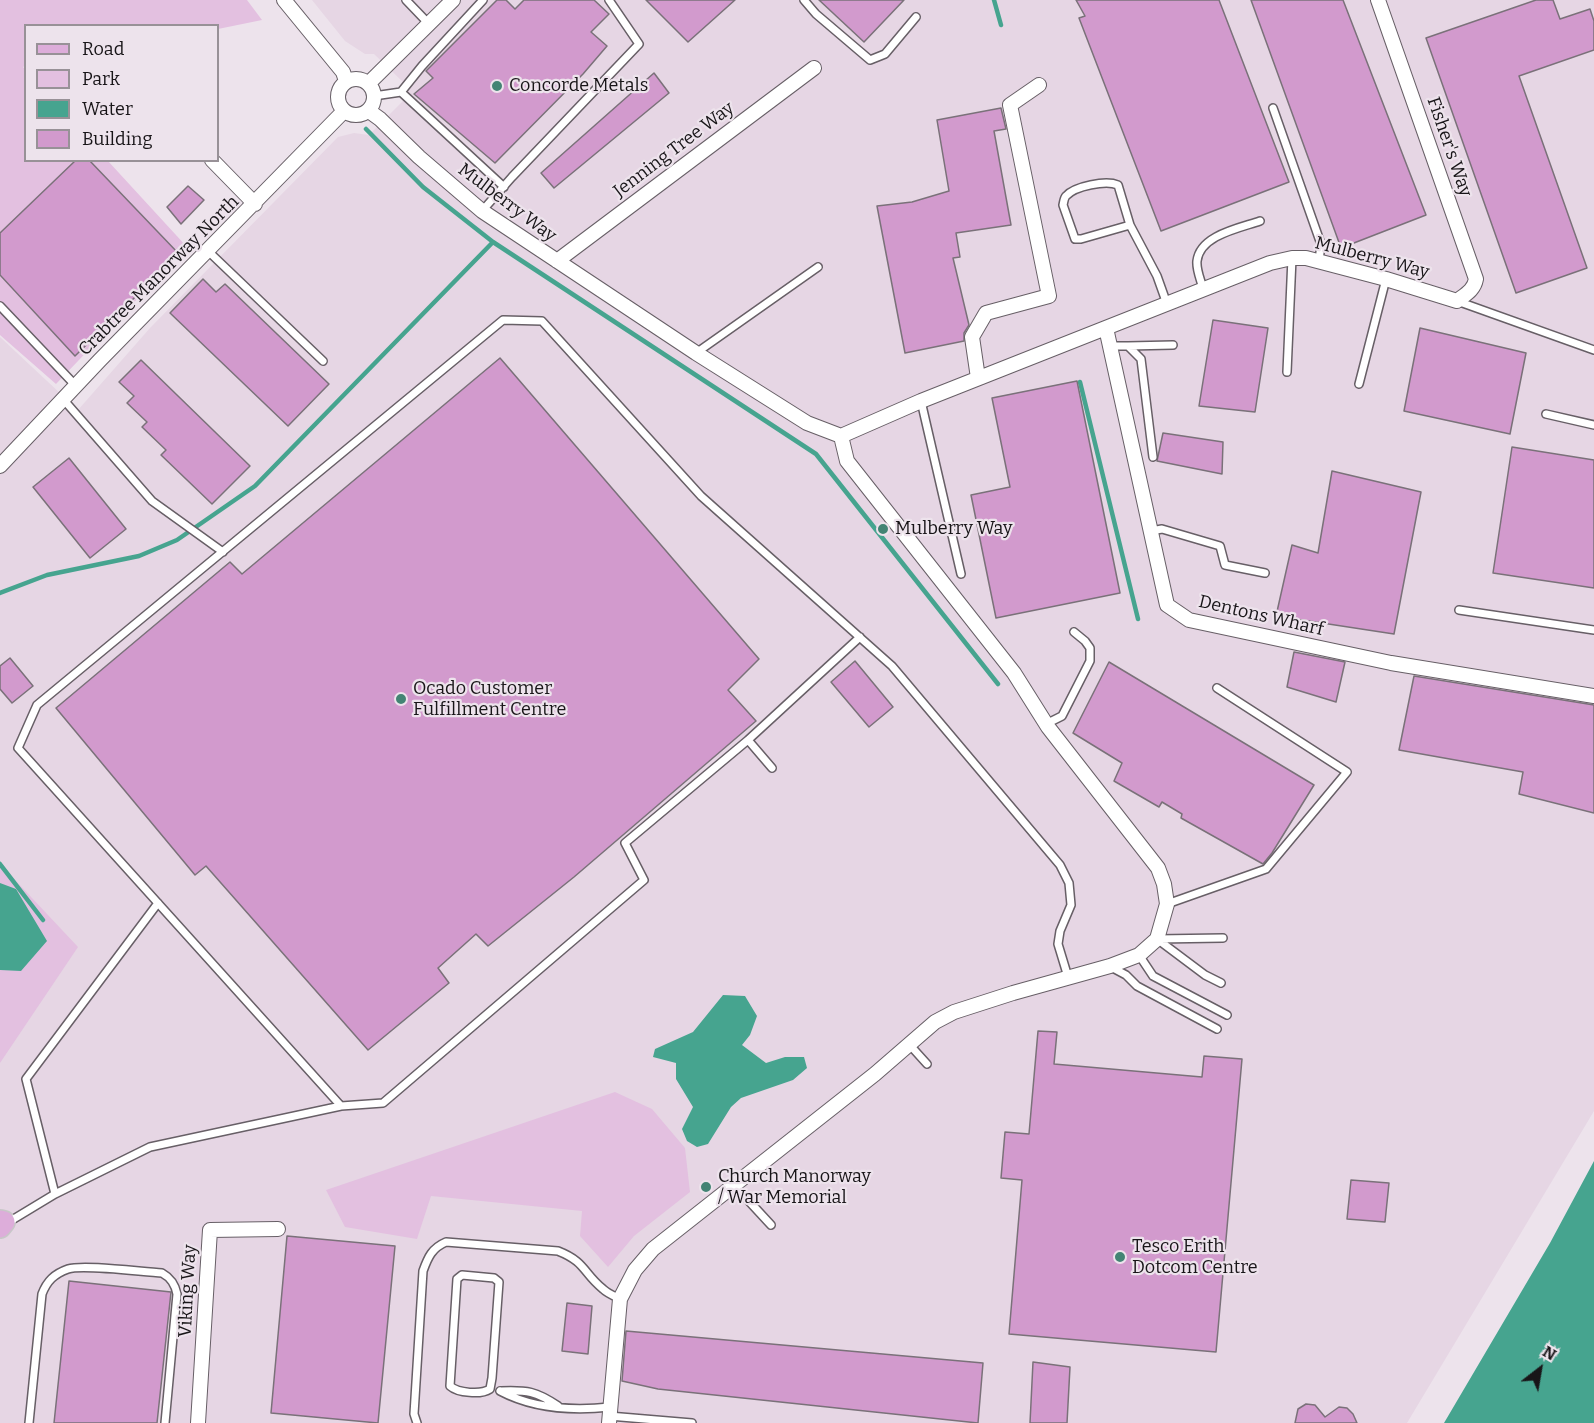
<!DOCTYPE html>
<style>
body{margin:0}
#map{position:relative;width:1594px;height:1423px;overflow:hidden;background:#ede3ec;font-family:Bitter,serif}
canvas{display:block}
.legend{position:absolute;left:24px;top:24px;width:195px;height:138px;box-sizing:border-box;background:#ede3ec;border:2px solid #989197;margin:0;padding:8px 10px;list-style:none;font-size:18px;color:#181518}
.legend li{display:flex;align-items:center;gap:12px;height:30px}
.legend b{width:30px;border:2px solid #989197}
.north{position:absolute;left:1510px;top:1339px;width:60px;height:60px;-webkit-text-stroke:4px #ede3ec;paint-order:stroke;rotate:31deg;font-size:16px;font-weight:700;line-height:24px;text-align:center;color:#181518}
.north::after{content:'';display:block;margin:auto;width:21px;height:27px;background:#181518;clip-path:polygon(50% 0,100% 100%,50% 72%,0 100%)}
</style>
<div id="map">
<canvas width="1594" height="1423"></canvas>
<ul class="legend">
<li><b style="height:8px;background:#ddadda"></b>Road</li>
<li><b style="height:16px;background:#e3c0e0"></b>Park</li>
<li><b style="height:16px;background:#46a48f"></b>Water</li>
<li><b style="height:16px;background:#d29acd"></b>Building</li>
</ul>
<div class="north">N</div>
</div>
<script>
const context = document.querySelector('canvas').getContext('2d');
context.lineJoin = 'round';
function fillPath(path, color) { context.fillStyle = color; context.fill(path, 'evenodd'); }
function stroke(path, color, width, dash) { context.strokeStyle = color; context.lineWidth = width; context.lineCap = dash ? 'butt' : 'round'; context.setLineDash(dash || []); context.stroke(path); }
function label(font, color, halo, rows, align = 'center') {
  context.font = font + ' Bitter,serif'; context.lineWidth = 4.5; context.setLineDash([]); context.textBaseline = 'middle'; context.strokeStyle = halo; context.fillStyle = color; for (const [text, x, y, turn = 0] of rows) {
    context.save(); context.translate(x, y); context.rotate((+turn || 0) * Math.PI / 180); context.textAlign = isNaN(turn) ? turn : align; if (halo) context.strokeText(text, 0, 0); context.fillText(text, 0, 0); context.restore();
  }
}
const built = new Path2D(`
 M312 0H1594V1111L1407 1423H0V337L78 410 150 328 338 137 354 133 369 135 403 101V82L374 54H365L345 41Z`);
const green = new Path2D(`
 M0 0H247L262 20 218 29V26H26L25 66 23 67 26 70V160L108 161 187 247 56 384 0 335Z
 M0 864 78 947 0 1063Z
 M615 1092 652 1109 685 1148 690 1192 634 1236 608 1267 580 1236 582 1211 431 1196 417 1239 345 1227 326 1190Z`);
const water = new Path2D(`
 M0 883 16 889 47 941 21 971 0 970Z
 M723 995 745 996 757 1016 750 1035 742 1045 766 1063 785 1057H804L807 1068 793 1080 741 1098 731 1107 708 1144 697 1147 687 1141 682 1129 693 1107 676 1079V1063L653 1057 655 1049 693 1032Z
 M1594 1161V1423H1444L1550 1243Z`);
const stream = new Path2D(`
 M994 0 1001 25
 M366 129 423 187 493 242 816 454 998 684
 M1080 382 1138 619
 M0 593 47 575 139 556 177 540 255 486 493 242
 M0 864 43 920`);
const building = new Path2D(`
 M497 0H506L515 9 524 0H594L609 14 591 32 607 46 583 74 495 163 414 94 433 78 426 71Z
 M646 0H735L688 42Z
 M819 0H904L864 42Z
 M1076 0H1219L1289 182 1161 231 1079 18 1085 16Z
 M1251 0H1343L1426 215 1341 248Z
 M1536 0H1553L1560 19 1590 9 1594 21V50L1519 76 1587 268 1516 293 1426 38Z
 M654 73 669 93 554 188 541 173Z
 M1001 108 1006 129 994 131 1011 225 956 233 960 257 953 258 969 325 964 333V341L905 353 877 206 912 202 949 191 937 120Z
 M76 160H89L179 254 75 356 0 275V233Z
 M188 186 204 200 181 224 167 207Z
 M203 279 216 292 225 284 329 384 288 426 170 313Z
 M1213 320 1268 328 1255 412 1199 406Z
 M1420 328 1526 353 1510 434 1404 411Z
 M500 358 759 659 728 690 756 721 574 877 488 946 476 934 438 968 449 983 368 1050 206 866 195 875 56 708 230 562 242 574Z
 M141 360 250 466 212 504 161 455 166 450 142 427 147 422 127 403 134 396 119 382Z
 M1077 381 1120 593 996 618 971 495 1010 487 992 398Z
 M1163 433 1223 442 1222 474 1157 461Z
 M1512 447 1594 460V588L1493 573Z
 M69 458 126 529 90 558 33 487Z
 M1332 471 1421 492 1394 634 1276 616 1292 545 1318 553Z
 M1294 652 1345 662 1336 702 1287 687Z
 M10 658 33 686 12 703 0 689V666Z
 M855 661 893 707 869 727 831 682Z
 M1109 662 1314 785 1272 853 1263 864 1181 818 1182 814 1162 802 1159 807 1114 781 1122 763 1073 733Z
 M1414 676 1594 705V813L1519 794 1523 772 1399 750Z
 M1038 1031 1057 1032 1054 1064 1202 1077 1204 1056 1242 1059 1216 1352 1009 1334 1022 1180 1001 1178 1005 1132 1029 1134Z
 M1351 1180 1389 1183 1385 1222 1347 1219Z
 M287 1236 395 1246 378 1423 271 1413Z
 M69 1281 171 1292 157 1423H54Z
 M567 1303 592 1306 588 1354 562 1351Z
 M626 1331 983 1363 978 1423 658 1389 622 1381Z
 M1033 1362 1070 1367 1067 1423H1030Z
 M1306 1404 1315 1405 1325 1417 1339 1407 1347 1408 1353 1414 1357 1423H1295L1298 1409Z`);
const service = new Path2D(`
 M406 0 429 24
 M804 0 816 14 870 60 885 54 916 17
 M401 92 504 187
 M374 96 401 92 422 66 483 0
 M1273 108 1321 244 1319 261
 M482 211 512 177 639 44 609 0
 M1130 225 1081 239H1075L1063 205C1064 201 1064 198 1066 196 1075 186 1106 180 1118 185L1130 225 1157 276 1167 304
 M208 251 323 361
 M1203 289C1201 280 1196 270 1197 261 1200 235 1240 228 1260 221
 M1457 301 1594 350
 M0 306 76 386
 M1110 346H1128L1141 359 1153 457
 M1128 346 1173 345
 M696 353 818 267
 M1287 372 1292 258
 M1359 384 1386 279
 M63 399 152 501 223 552
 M921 401 961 574
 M1546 414 1594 425
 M1151 531 1162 529 1220 546 1225 565 1265 573
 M1459 610 1594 630
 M1046 724 1062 716 1090 661V648L1085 641 1074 632
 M748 740 625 843 644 880 383 1103 341 1106 18 748 37 705 503 320 542 321 701 496 892 666 1060 865 1069 883 1071 905 1060 931 1058 944 1068 977
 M772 768 748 740 860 637
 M1167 904 1266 869 1347 772 1217 688
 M1157 939 1205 975 1221 983
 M1157 939 1223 938
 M1139 955 1153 976 1227 1015
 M1111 967 1126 975 1137 986 1217 1029
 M908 1043 927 1064
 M734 1185 771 1225
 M55 1194 26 1079 158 903
 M6 1222 12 1220 55 1194 150 1147 341 1106
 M462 1275 494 1278 499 1282 492 1378 490 1389C481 1395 458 1393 450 1386L457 1279Z
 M500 1391C532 1408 573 1411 610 1407
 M501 1391C527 1390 536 1391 558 1406
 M609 1416 692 1423
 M29 1423 42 1294C47 1281 54 1274 68 1269 83 1264 142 1272 162 1273 171 1278 175 1284 177 1294L165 1423
 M417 1423 414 1414 423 1271C428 1257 432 1248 446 1242L558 1251C586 1262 583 1273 603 1289 607 1293 614 1296 620 1299`);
const minor = new Path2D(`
 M284 0 343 72 346 81
 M338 97a18 18 0 1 1 36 0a18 18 0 1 1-36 0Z
 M369 83 453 0
 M369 111 380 119 419 157 482 211 696 353 807 423 841 436 921 401 1270 263 1292 258H1306L1386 279 1457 301C1466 294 1474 290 1476 279L1378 0
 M212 160 255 204
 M557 261 814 68
 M1106 328 1167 605 1189 620 1391 663 1594 696
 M978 378 972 337 986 313 1049 296 1010 105 1039 85
 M0 466 100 360 344 111
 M198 1423 210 1230 278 1229
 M609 1423 620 1299 635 1270 653 1249 875 1074 935 1022 954 1012 1013 993 1110 966 1139 955 1157 939 1167 904 1164 884 1158 868 1048 727 1014 673 847 461 841 436`);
const primary = new Path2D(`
 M0 1221 4 1222 0 1227`);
const markers = [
 [497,86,6,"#438474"],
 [883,529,6,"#438474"],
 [401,699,6,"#438474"],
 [706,1187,6,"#438474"],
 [1120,1257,6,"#438474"]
];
const poiNames = [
 ["Concorde Metals",509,86],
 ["Mulberry Way",895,529],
 ["Ocado Customer",413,689],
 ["Fulfillment Centre",413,710],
 ["Church Manorway",718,1177],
 ["/ War Memorial",718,1198],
 ["Tesco Erith",1132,1247],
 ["Dotcom Centre",1132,1268]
];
const streetNames = [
 ["Fisher's Way",1449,147,71],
 ["Jenning Tree Way",674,150,-37],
 ["Mulberry Way",507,203,37],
 ["Mulberry Way",1372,258,15],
 ["Crabtree Manorway North",159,276,-45],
 ["Dentons Wharf",1261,616,13],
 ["Viking Way",188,1291,-87]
];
fillPath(built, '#e6d6e4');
fillPath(green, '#e3c0e0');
fillPath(water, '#46a48f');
stroke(stream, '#46a48f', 4.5);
fillPath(building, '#d29acd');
stroke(building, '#7a7179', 1.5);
stroke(service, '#675f66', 10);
stroke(minor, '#675f66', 16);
stroke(primary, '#c8c7c8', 24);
stroke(service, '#fff', 7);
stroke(minor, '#fff', 14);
stroke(primary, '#ddadda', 21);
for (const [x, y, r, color] of markers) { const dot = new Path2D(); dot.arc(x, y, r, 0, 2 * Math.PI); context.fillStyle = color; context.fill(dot); stroke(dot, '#ede3ec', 2); }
label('18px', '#181518', '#ede3ec', poiNames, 'left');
label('18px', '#181518', '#ede3ec', streetNames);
</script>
